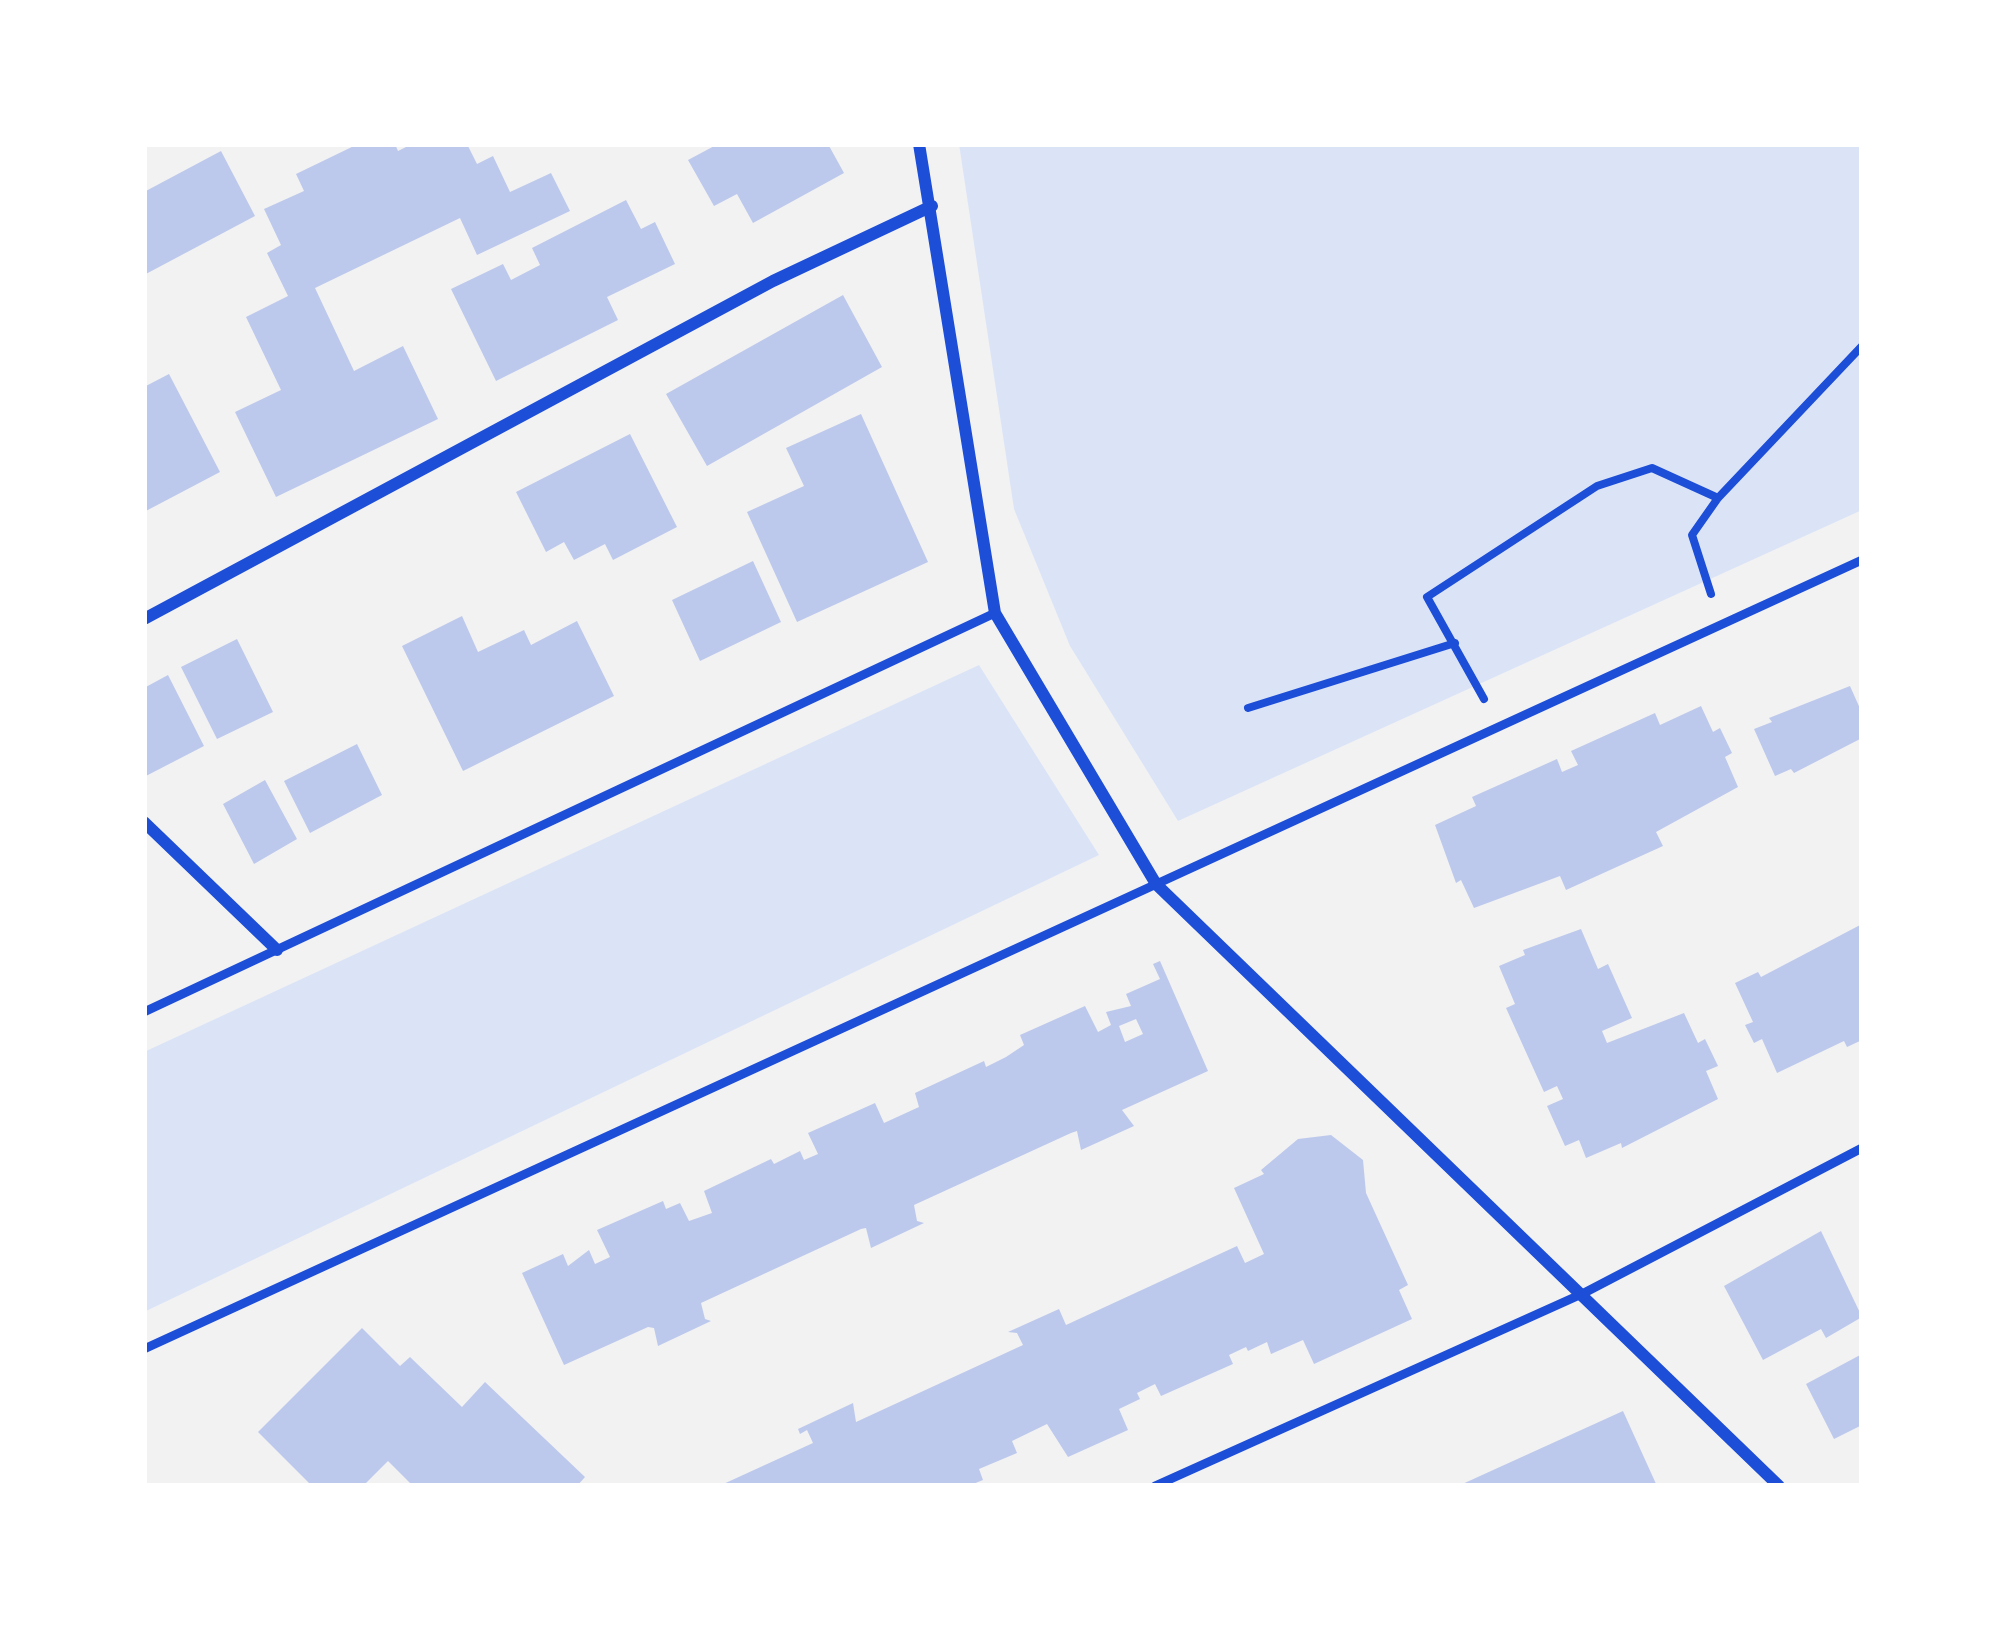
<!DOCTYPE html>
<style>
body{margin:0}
#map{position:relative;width:2006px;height:1630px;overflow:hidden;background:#f2f2f2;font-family:Barlow,sans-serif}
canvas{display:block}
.frame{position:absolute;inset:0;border:147px solid #fff;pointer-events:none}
</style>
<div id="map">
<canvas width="2006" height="1630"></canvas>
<div class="frame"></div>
</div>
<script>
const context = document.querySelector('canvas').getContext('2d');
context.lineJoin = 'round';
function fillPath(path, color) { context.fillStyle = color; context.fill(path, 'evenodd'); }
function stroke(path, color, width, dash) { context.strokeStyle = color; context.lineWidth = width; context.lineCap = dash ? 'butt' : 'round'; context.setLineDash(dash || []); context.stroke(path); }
const green = new Path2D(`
 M959 144H1862V510L1178 821 1070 646 1014 509Z
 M979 665 1099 855 144 1312V1052Z`);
const building = new Path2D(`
 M358 144H395L398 151 412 144H467L477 164 493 156 510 192 551 173 570 211 477 255 460 218 315 288 354 371 403 346 438 419 276 497 235 412 281 390 246 317 288 296 267 253 281 245 264 209 304 191 296 174Z
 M718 144H828L844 173 753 223 737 194 714 206 688 160Z
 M221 151 255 216 144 275V192Z
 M626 200 641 229 655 222 675 264 607 297 618 320 496 381 451 289 503 264 511 280 540 265 532 248Z
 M843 295 882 367 707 466 666 394Z
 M169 374 220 472 144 512V387Z
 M861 414 928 562 797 622 747 512 804 486 786 448Z
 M630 434 677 527 613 560 605 544 574 560 564 542 546 552 516 492Z
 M753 561 781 622 700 661 672 600Z
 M462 616 478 652 524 630 531 645 577 621 614 696 463 771 402 646Z
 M237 639 273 712 217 739 181 667Z
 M168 675 204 746 144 777V688Z
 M1850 686 1862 713V738L1794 773 1791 769 1775 776 1754 729 1772 722 1769 718Z
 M1701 706 1713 732 1720 728 1732 753 1725 757 1738 787 1656 832 1663 846 1566 890 1560 876 1474 908 1461 880 1456 883 1435 825 1476 806 1472 797 1557 759 1562 772 1578 765 1571 751 1655 713 1660 725Z
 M357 744 382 795 310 833 284 781Z
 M265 780 297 839 254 864 223 804Z
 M1862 924V1040L1847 1047 1844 1041 1777 1073 1762 1039 1754 1043 1745 1025 1753 1022 1735 983 1758 972 1761 977Z
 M1581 929 1598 969 1608 964 1632 1018 1602 1031 1607 1043 1684 1013 1698 1043 1705 1039 1718 1066 1706 1071 1718 1099 1622 1148 1621 1143 1586 1158 1579 1140 1565 1146 1547 1106 1563 1099 1557 1086 1544 1092 1506 1008 1515 1004 1499 966 1525 955 1523 950Z
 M1160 961 1208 1071 1122 1110 1134 1126 1081 1150 1077 1131 1071 1133 914 1205 917 1221 924 1223 871 1248 866 1228 861 1229 701 1303 705 1319 711 1321 658 1346 654 1328 648 1327 564 1365 522 1273 563 1254 568 1266 589 1250 595 1264 610 1257 597 1230 663 1201 666 1209 680 1203 689 1221 712 1213 704 1191 771 1159 774 1164 800 1151 804 1160 818 1154 808 1133 875 1103 884 1123 919 1107 915 1093 984 1061 986 1067 1006 1057 1024 1045 1020 1035 1085 1006 1098 1032 1111 1025 1106 1012 1131 1006 1126 994 1160 979 1153 964ZM1136 1019 1143 1034 1125 1042 1119 1026Z
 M1331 1135 1363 1160 1366 1193 1408 1285 1399 1290 1412 1319 1314 1364 1303 1340 1271 1354 1267 1342 1248 1351 1246 1347 1229 1355 1233 1364 1161 1396 1155 1384 1137 1393 1140 1399 1119 1409 1128 1430 1068 1457 1047 1424 1012 1441 1017 1453 979 1469 983 1480 968 1486H719L813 1443 807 1430 800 1434 798 1429 853 1403 856 1422 1023 1345 1017 1333 1008 1332 1059 1309 1066 1325 1237 1246 1245 1263 1264 1254 1234 1188 1264 1174 1261 1170 1298 1139Z
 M1821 1231 1862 1317 1826 1338 1821 1329 1763 1360 1724 1286Z
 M362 1328 400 1366 410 1357 462 1407 485 1382 585 1477 577 1486H413L388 1461 363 1486H312L258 1432Z
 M1862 1354V1425L1834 1439 1806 1384Z
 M1623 1411 1657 1486H1458Z`);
const path = new Path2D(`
 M1711 594 1692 535 1718 498 1862 346
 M1484 699 1427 597 1597 486 1652 468 1718 498
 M1248 708 1455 643`);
const service = new Path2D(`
 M144 1012 995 613
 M144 1349 1862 560
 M1155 1486 1584 1293 1862 1148`);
const minor = new Path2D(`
 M919 144 995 613 1156 884 1779 1486
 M144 619 773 281 932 206
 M144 822 277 950`);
fillPath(green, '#dbe4f7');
fillPath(building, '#bdc9ec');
stroke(path, '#1d4ed8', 8);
stroke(service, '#1d4ed8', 9);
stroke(minor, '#1d4ed8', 12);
</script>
